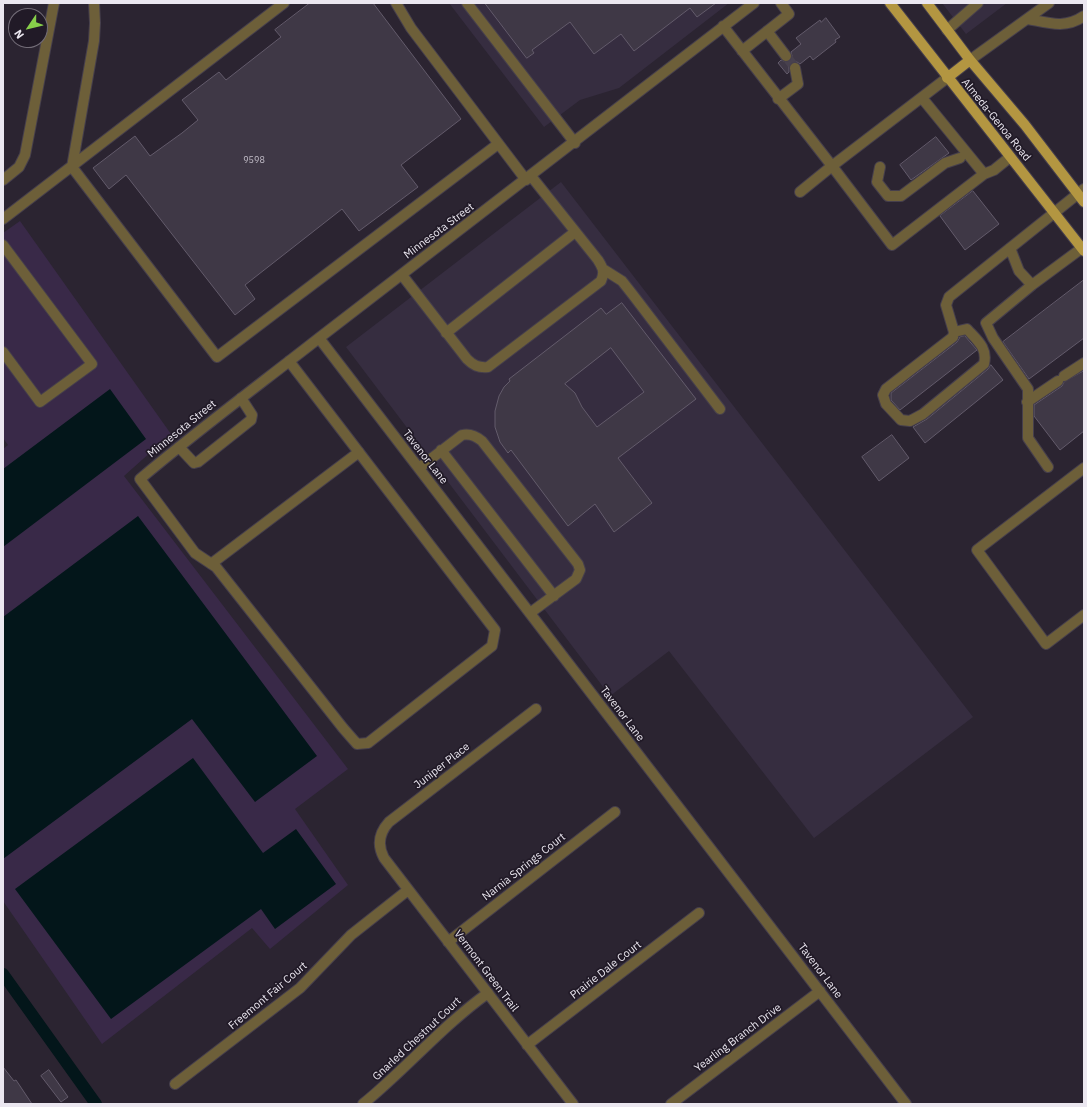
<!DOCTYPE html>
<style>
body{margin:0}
#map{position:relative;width:1087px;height:1107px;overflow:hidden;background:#2b2431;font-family:"IBM Plex Sans",sans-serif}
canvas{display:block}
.frame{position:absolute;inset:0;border:4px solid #ebe7f0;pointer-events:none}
.north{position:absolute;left:8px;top:8px;width:40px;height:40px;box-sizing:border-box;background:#211a27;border:1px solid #726c77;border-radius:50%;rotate:235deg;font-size:11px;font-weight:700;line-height:16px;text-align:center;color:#ebe7f0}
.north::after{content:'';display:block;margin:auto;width:14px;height:18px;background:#87cf4a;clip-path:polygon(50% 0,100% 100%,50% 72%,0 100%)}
</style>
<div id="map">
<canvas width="1087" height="1107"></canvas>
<div class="frame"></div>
<div class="north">N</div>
</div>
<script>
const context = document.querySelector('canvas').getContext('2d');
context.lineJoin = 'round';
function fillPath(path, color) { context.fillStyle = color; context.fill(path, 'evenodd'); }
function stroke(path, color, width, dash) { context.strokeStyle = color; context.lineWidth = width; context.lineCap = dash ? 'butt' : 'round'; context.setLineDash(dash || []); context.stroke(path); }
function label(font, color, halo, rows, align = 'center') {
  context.font = font + ' "IBM Plex Sans",sans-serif'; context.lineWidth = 3.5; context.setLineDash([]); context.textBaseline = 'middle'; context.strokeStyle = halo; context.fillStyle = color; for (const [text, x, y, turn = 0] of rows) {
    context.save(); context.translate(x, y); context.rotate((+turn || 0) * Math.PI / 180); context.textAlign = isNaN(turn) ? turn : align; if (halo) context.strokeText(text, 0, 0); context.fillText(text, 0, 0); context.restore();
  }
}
const built = new Path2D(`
 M449 3H729L619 88 580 100 544 127Z
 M942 3H1007L966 34Z
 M561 182 973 717 814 838 669 651 610 696 346 347Z`);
const green = new Path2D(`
 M20 221 171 434 124 476 348 769 295 809 348 885 270 949 252 928 102 1044 3 901V449L8 445 3 438V233Z`);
const water = new Path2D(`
 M110 389 146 439 3 547V469Z
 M138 516 317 756 255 802 192 719 3 859V617Z
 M193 758 263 853 296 829 336 884 275 929 261 909 111 1019 15 889Z`);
const canal = new Path2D(`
 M3 974 96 1104`);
const building = new Path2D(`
 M310 3H373L461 119 401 165 418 187 359 231 342 209 245 285 255 299 235 315 126 175 109 189 93 168 135 136 150 156 182 133 198 120 182 100 219 72 226 80 281 37 275 30Z
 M485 3H716L697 17 690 8 634 51 621 34 594 54 570 22 532 50 534 53 527 58Z
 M826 18 840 37 835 40 836 42 813 60 810 56 800 64 797 62 791 63 789 66V72L787 74 778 63 781 60 786 62 790 61 792 56 791 52 801 44 796 38 820 20 821 22Z
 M936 137 949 153 911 180 900 165Z
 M973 191 999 224 965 250 940 216Z
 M1084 280V338L1029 379 1003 342Z
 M622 303 696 399 618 458 652 503 614 532 595 504 568 526 511 450 508 453 500 442 495 427V411L499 396 504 387 510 381 509 379 601 308 606 314ZM611 348 644 392 597 427 582 407 575 393 565 384Z
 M965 336 977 350 900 410 891 400V393L957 342 960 337Z
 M991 365 1003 380 925 443 913 427 927 419 988 369Z
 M1084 371V431L1060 450 1034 416V405L1062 386 1064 382Z
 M892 435 909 458 879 481 862 457Z
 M3 1067 14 1081 16 1080 32 1104H3Z
 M49 1070 68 1097 61 1102 41 1076Z`);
const minorTunnel = new Path2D(`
 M786 56 795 68`);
const minor = new Path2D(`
 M94 3 95 23 94 41 72 167 217 357 498 144
 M396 3 411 28 526 180
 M467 3 575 143
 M1028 19C1049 23 1065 29 1084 16
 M723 26 832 166 947 78
 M947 30 978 3
 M767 31 786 56
 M742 51 789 14 781 3
 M970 60 1049 3
 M922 98 984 174 994 170 1010 157
 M778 99 798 84 795 68
 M880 167 877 182 888 196H901L945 163 960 158
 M3 180 19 167 25 155 54 3
 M800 192 832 166 892 245 984 174
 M3 219 284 3
 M3 245 92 364 40 402 3 352
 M1010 248 1019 271 1032 285 1082 248
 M603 269 622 281 633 295 720 409
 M402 275 467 359C473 365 478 368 488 367L601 281C605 272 603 268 598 260L531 176
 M1032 285 986 323 993 338 1028 389V438L1048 467
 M954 332 967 329C977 340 988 348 984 364L923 414 910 421 901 420 886 404 883 395 886 389 953 337 954 332 946 305 949 297 1084 189
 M446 333 575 232
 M319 338 906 1104
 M289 361 495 630 492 646 368 743 357 744 343 728 216 567 195 553 140 479C198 430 259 385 319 338L754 3
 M1064 376 1084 363
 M1027 402 1058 381
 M179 447 194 463 198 462 251 420 252 415 241 398
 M441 450 554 596
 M419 468 462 435C470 433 476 436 482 441L578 564 580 570 576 579 530 613
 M1084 468 977 550 1046 644 1084 615
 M211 564 359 452
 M536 709 389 822C379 833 377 845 384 858L573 1104
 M448 942 615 812
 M527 1045 699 913
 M175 1084 300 988 351 935 408 890
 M363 1104C406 1069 442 1026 488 993
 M671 1104 820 991`);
const major = new Path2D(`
 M890 3 1084 251
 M927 3 970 60 1025 125 1084 202
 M947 78 970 60`);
const numberNames = [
 ["9598",254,160]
];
const streetNames = [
 ["Almeda-Genoa Road",996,120,51],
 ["Minnesota Street",439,231,-37],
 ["Minnesota Street",182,429,-39],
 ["Tavenor Lane",425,457,52],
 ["Tavenor Lane",622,714,53],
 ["Juniper Place",442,766,-38],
 ["Narnia Springs Court",524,867,-38],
 ["Prairie Dale Court",606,970,-38],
 ["Vermont Green Trail",486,971,53],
 ["Tavenor Lane",820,971,53],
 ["Freemont Fair Court",268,996,-40],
 ["Yearling Branch Drive",738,1038,-37],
 ["Gnarled Chestnut Court",417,1039,-43]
];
fillPath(built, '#362d40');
fillPath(green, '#392948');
fillPath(water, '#03161a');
stroke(canal, '#03161a', 12);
fillPath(building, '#3f3846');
stroke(building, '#635b6b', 1);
stroke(minorTunnel, '#48414e', 10, [10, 5]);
stroke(minor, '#463f4c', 12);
stroke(major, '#463f4c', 12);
stroke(minor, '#6d5f39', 10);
stroke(major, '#b39641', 10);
label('9px', '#c0bbc6', null, numberNames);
label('11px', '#ebe7f0', '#211a27', streetNames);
</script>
